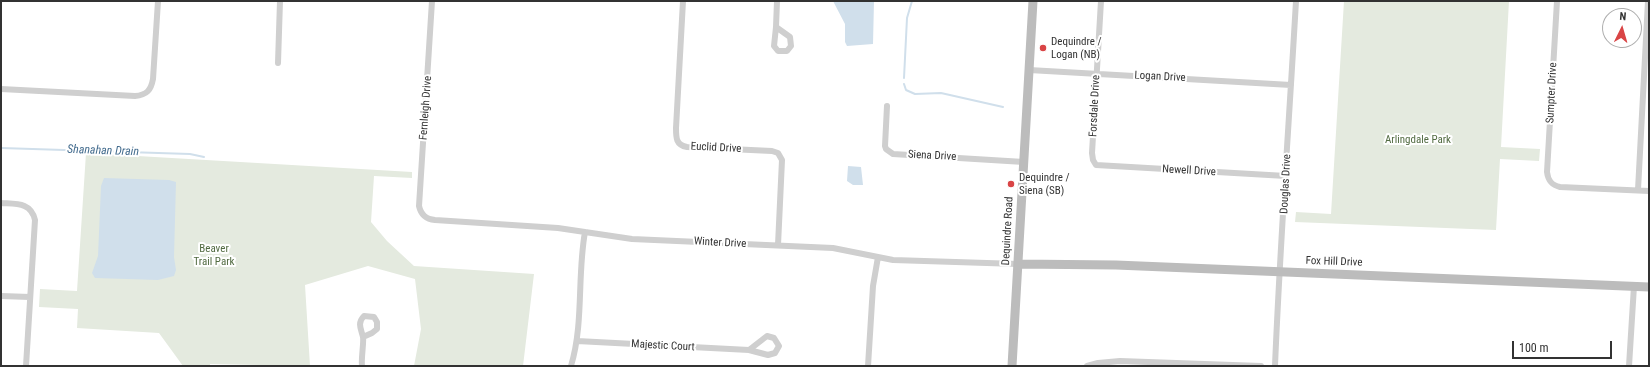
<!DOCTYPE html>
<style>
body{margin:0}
#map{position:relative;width:1650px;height:367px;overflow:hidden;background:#fff;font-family:"Roboto Condensed",sans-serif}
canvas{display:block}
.frame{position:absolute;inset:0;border:2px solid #323232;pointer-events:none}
.north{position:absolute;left:1602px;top:8px;width:40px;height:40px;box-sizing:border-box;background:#fff;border:1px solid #adadad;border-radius:50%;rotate:5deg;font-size:11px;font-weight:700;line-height:16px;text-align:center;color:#323232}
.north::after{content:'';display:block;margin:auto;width:14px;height:18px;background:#d94445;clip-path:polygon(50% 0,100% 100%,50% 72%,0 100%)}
.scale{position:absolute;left:1512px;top:341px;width:100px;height:18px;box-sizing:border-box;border:2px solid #323232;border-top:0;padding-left:5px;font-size:12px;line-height:14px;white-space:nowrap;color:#323232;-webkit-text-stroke:3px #fff;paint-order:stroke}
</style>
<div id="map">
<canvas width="1650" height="367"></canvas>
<div class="frame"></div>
<div class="north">N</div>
<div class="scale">100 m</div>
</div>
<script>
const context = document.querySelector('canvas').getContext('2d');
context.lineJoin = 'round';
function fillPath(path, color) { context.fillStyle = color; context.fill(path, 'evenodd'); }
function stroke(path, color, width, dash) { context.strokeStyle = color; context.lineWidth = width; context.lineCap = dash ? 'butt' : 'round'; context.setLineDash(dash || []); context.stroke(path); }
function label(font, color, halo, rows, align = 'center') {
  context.font = font + ' "Roboto Condensed",sans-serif'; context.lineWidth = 4; context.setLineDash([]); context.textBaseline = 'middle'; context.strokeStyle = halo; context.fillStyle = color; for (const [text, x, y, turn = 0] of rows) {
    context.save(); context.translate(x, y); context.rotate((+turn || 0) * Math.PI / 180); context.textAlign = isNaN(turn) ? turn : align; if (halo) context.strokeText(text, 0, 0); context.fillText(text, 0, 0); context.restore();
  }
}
const green = new Path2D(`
 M1344 1H1509L1501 147 1540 149 1539 161 1500 159 1496 230 1295 222 1296 212 1331 214Z
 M86 153 412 172V178L374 176 371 222 387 241 414 266 534 274 523 366H414L421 329 415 279 368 266 305 285 310 366 210 364V366H183L159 333 77 328 78 309 39 307 40 289 77 291Z`);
const water = new Path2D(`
 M833 1H874L873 44 847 46 845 42V24Z
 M848 166 861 167 863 185H853L847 181Z
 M104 178 169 180 176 182 174 257 176 270 174 276 158 280 95 278 92 273 98 256 101 186Z`);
const stream = new Path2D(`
 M904 78 907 18 912 1
 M904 84 906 90 915 94 941 93 1003 107
 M1 148 190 154 204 157`);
const street = new Path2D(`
 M432 1 419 206C421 215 426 219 435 220L558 228 632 239 833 248 893 260 1018 264
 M683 1 676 128C676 138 676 145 687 147L772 151 778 153 782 160 778 245
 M1101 1 1092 153 1093 160 1096 165 1286 176
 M1557 1 1547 172C1548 180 1551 185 1560 187L1649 191
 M776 27 790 37 791 46 787 51H778L774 46Z
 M776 27 777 1
 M278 63 280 1
 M1029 70 1291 85
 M1 89 135 96C147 95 151 90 153 79L158 1
 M887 106 885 146 886 149 893 154 1024 162
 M1638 190 1648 1
 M1 203C16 204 31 202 35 220L26 366
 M1 296 30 297
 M577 341 749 350 768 355 775 353 779 346 774 338 767 336 749 350
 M362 366C361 358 364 343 363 337 361 329 357 323 364 316L374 317 377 322V329L372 333 363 337
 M571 366C584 323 577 276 585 232
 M868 366 873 286 878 257
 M1087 366 1098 363 1120 361 1261 366
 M1275 366C1280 244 1289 123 1296 1
 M1629 366 1634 286`);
const secondary = new Path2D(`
 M1018 264 1116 265 1649 287
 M1012 366 1033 1`);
const markers = [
 [1043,48,4,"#d94445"],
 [1011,184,4,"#d94445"]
];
const poiNames = [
 ["Dequindre /",1051,42],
 ["Logan (NB)",1051,55],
 ["Dequindre /",1019,178],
 ["Siena (SB)",1019,191]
];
const streetNames = [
 ["Logan Drive",1160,77,3],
 ["Sumpter Drive",1552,93,-87],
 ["Forsdale Drive",1095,106,-87],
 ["Fernleigh Drive",426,108,-86],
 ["Euclid Drive",716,148,3],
 ["Siena Drive",932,156,3],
 ["Newell Drive",1189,171,3],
 ["Douglas Drive",1286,184,-87],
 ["Dequindre Road",1008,231,-87],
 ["Winter Drive",720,243,3],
 ["Fox Hill Drive",1334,262,2],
 ["Majestic Court",663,346,3]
];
const parkNames = [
 ["Arlingdale Park",1418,140],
 ["Beaver",214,249],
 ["Trail Park",214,262]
];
const waterNames = [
 ["Shanahan Drain",103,151,2]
];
fillPath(green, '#e4eadf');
fillPath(water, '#d0dfeb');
stroke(stream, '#d0dfeb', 2);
stroke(street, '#cfcfcf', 6);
stroke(secondary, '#bcbcbc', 9);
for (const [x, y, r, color] of markers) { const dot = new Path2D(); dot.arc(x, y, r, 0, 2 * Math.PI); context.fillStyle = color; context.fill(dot); stroke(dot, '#fff', 1.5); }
label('11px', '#323232', '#fff', poiNames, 'left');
label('11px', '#323232', '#fff', streetNames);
label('11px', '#526b42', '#fff', parkNames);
label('italic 12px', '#456d8f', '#fff', waterNames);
</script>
